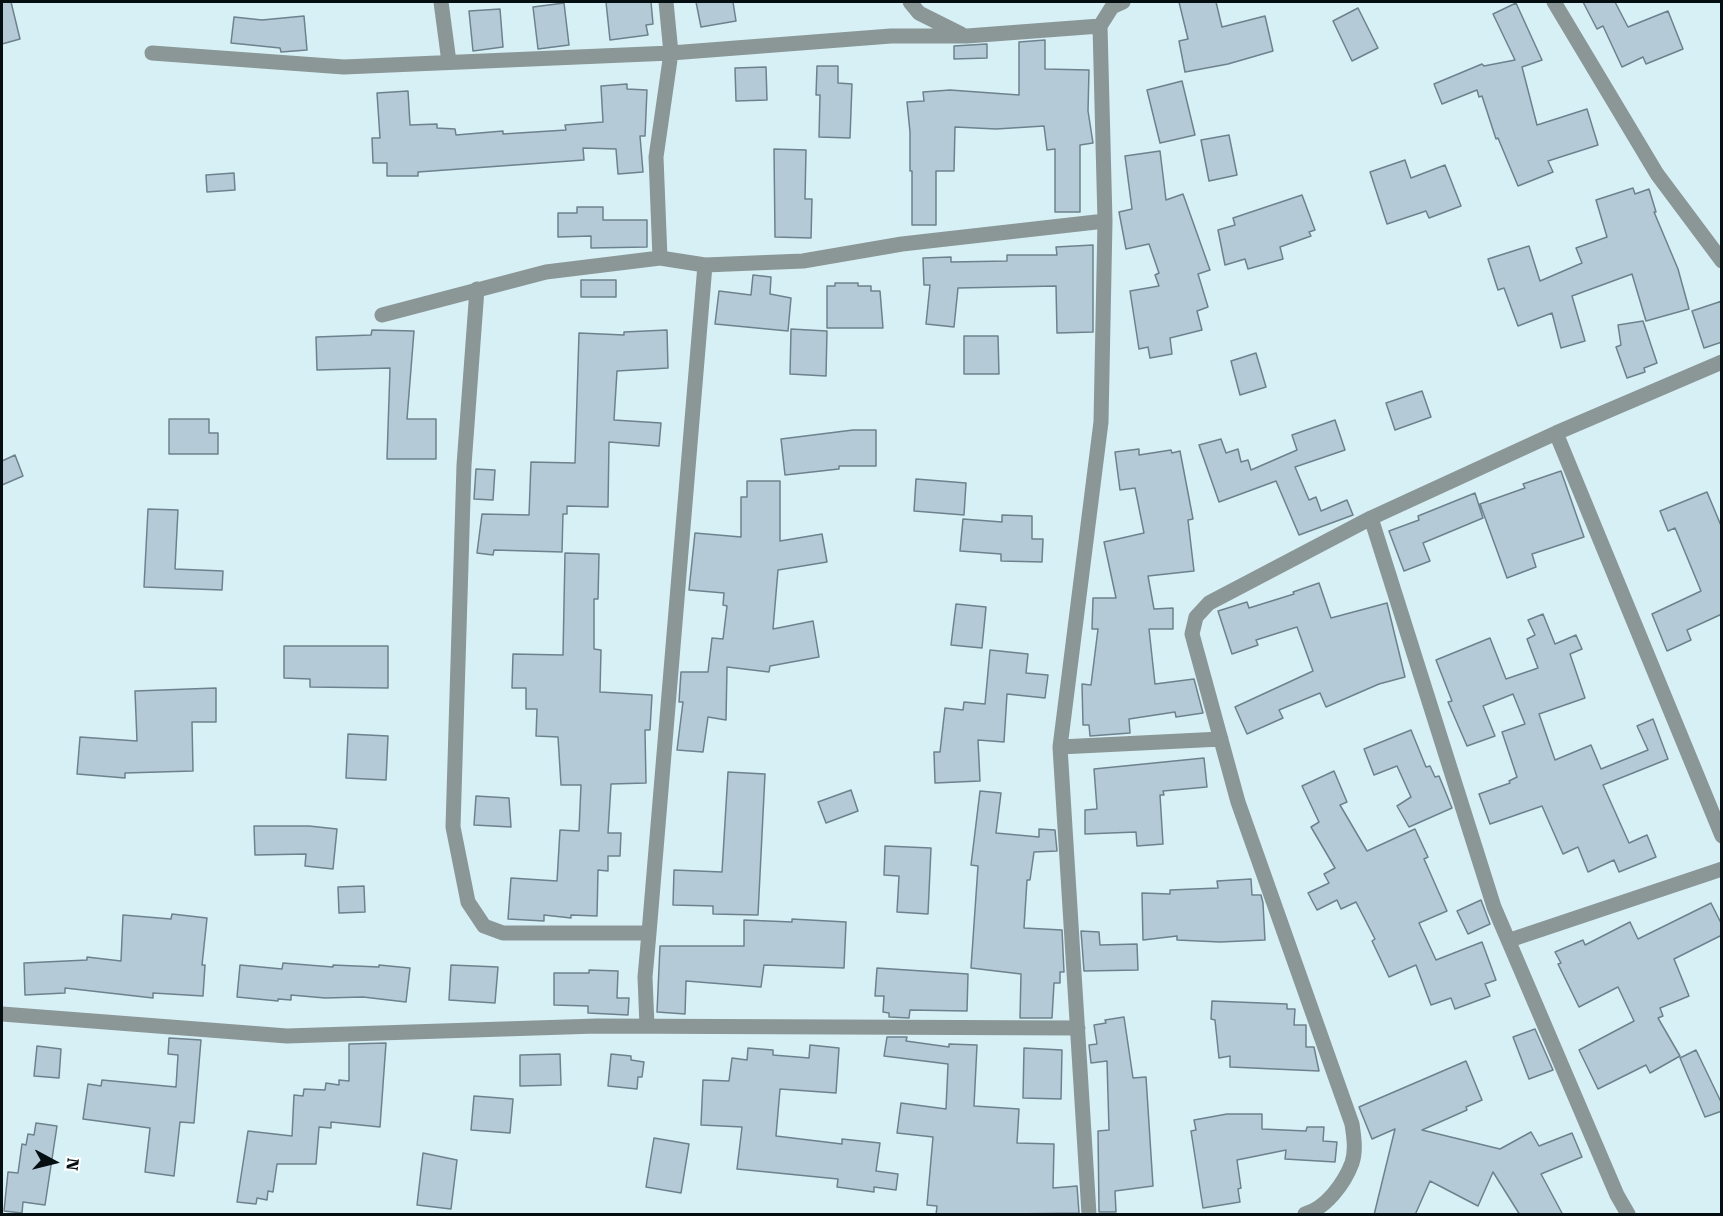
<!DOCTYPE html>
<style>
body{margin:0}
#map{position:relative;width:1723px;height:1216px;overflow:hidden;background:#d6f0f6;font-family:"Roboto Serif",serif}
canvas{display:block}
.frame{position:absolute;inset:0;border:3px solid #050e10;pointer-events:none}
.north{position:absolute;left:24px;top:1132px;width:60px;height:60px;-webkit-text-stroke:4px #fff;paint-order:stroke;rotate:97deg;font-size:16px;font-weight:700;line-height:24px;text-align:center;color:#050e10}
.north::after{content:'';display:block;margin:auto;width:21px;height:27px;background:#050e10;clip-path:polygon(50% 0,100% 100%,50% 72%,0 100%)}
</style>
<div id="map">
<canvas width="1723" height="1216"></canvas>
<div class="frame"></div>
<div class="north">N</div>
</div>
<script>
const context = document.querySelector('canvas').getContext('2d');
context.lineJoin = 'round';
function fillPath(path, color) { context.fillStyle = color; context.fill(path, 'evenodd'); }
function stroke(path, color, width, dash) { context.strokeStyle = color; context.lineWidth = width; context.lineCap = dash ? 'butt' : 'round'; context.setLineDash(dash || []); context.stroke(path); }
const building = new Path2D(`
 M2 2H11L20 39 2 44Z
 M606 2H651L653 24 646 25 648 35 610 40Z
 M696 2H733L736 21 701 27Z
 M1179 2H1216L1222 27 1265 16 1273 51 1228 64 1185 72 1179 41 1188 39Z
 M1583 2H1615L1628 27 1668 11 1683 49 1646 64 1643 57 1622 67 1603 26 1597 29Z
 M564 3 569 45 538 49 533 7Z
 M1516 3 1542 60 1522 67 1537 125 1587 109 1598 145 1548 161 1553 172 1518 186 1498 138 1496 139 1482 96 1479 97 1477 90 1442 104 1434 84 1482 64 1484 66 1515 60 1493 14Z
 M1358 8 1378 48 1352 61 1333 21Z
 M500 9 503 47 473 51 469 11Z
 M304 16 307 50 281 52 280 48 231 43 234 17 262 20Z
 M1045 40V69L1089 70 1088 111 1093 143 1080 145V212H1055V149L1047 150 1044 126 996 129 955 127 954 171H936V225H912V171H910V132L907 102 924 101 923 92 950 90 1019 95V42Z
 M987 44V58L954 59V46Z
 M817 66H838V83L852 84 850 138 819 137 820 95H816Z
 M766 67 767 100 736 101 735 68Z
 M1182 81 1195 135 1160 143 1147 90Z
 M627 84V89L647 90 645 136H640L643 172 618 174 616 149 583 148 584 160 418 172V176H387V163H373L372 138H380L377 93 408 91 410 125 437 124V128L455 129 456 135 503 131V134L566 130 565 125 603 122 601 86Z
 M1229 135 1237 175 1209 181 1201 140Z
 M774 149 806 150 805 199H812L811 238 775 237Z
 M1160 151 1166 200 1183 194 1210 270 1198 274 1208 307 1197 311 1202 330 1170 338 1172 354 1150 358 1148 347 1139 349 1130 291 1159 286 1155 275 1159 273 1149 244 1126 249 1119 212 1132 209 1125 156Z
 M1405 160 1411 178 1445 165 1461 206 1429 218 1426 211 1387 224 1370 172Z
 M234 173 235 190 207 192 206 175Z
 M1633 188 1635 194 1649 189 1656 212H1654L1678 269 1689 309 1646 321 1632 274 1572 296 1585 341 1561 348 1552 313 1518 326 1504 288 1498 290 1488 259 1529 246 1540 281 1582 263 1576 248 1607 237 1596 200Z
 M1302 195 1315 230 1309 232 1311 236 1280 247 1283 259 1248 269 1245 259 1225 265 1218 230 1235 225 1233 218Z
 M577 207H603V220H647V247L591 248V236L558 237V213H577Z
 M1093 245V332L1057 333 1056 286 958 288 954 327 926 324 930 285H924L923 258 951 257V262L1007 261V255H1057L1056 247Z
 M753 275 771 277 770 294 791 298 788 331 715 324 719 291 751 295Z
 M581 280H616V297H581Z
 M835 283H858V286H871V291H880L883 328H827V286H835Z
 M1722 301V342L1704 348 1692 311Z
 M1643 321 1657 363 1644 368 1645 372 1627 378 1616 347 1621 345 1618 325Z
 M791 329 827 331 826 376 790 374Z
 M372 330 414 331 407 419H436V459H387L390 368 317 370 316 337 371 335Z
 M667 330 668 368 617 371 614 420 661 423 659 446 609 442 608 507 567 506V514H563L562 552 494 550 493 555 477 553 482 514 529 515 531 462 575 463 579 333 624 335V332Z
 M964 336H998L999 374H964Z
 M1256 353 1266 387 1240 395 1231 361Z
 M1422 391 1431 417 1395 430 1386 403Z
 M169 419H209V433H218V454H169Z
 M1335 420 1345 450 1295 467 1309 500 1316 497 1321 511 1347 500 1353 515 1299 535 1276 481 1219 502 1199 445 1221 439 1226 453 1238 449 1241 462 1248 460 1251 470 1297 450 1292 435Z
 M853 430H876V466H839V469L785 475 781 439Z
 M1139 449V455L1171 450 1172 453 1180 451 1193 519 1188 520 1194 571 1148 576 1154 609 1173 608V629H1149L1155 684 1194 679 1203 713 1176 717 1175 712 1129 719 1130 733 1090 736 1089 725H1083L1082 684 1091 685 1098 629H1092L1093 598H1116L1104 542 1144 533 1135 488 1120 490 1115 452Z
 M15 455 23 476 2 485V461Z
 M476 469 495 470 493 500 474 499Z
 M1561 471 1584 537 1532 554 1536 567 1507 578 1480 504 1525 488 1523 484Z
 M916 479 966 483 964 515 914 511Z
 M747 481H780V541L822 534 827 562 778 570 773 629 813 621 819 657 770 666 769 672 727 667 726 720 708 717 703 752 677 750 683 702H679L681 672H708L712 638 723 639 727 606 723 605 724 593 689 590 695 533 741 537V497H747Z
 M1707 492 1722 528V614L1687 630 1691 640 1667 651 1652 614 1701 591 1675 528 1668 531 1660 511Z
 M1475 493 1483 518 1423 543 1430 561 1404 571 1389 531 1419 520 1418 516Z
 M148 509 178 510 175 569 223 571 222 590 144 587Z
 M1002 515 1032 516V539H1043L1042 562 1001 561V554L960 551 963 519 1002 522Z
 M565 553 599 554 598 599H594V649L601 650 600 692 652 695 650 730H645L646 783 611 784 608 833H621L620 856H608V871L598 870 597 916 571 915V918L544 915V921L508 919 511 878 557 881 560 830 579 831 581 785H561L558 737 536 736 537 709H526V688H512L513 654 563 655Z
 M1319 583 1331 618 1387 603 1405 677 1379 684 1326 707 1320 693 1279 710 1283 718 1247 734 1235 707 1313 671 1297 627 1256 640 1258 645 1232 654 1218 611 1247 602 1249 608 1294 594 1293 592Z
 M956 604 986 607 982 648 951 645Z
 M1543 614 1555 644 1576 635 1582 649 1570 654 1585 698 1539 714 1555 760 1591 745 1601 769 1648 750 1637 726 1653 719 1668 759 1603 785 1629 843 1647 835 1656 857 1619 872 1614 860 1588 872 1578 847 1563 854 1542 806 1490 824 1479 794 1510 783 1509 781 1517 777 1502 732 1525 724 1513 694 1483 706 1495 736 1467 746 1448 702 1452 701 1436 660 1490 638 1506 679 1538 668 1527 639 1535 635 1528 620Z
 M284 646H388V688L310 687V679L284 678Z
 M990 650 1028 654 1026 673 1048 675 1045 698 1007 694 1004 742 978 740 980 781 935 783 934 752H940L945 708 963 710 964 702 985 704Z
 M216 688V722H192L193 771 125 773V778L77 774 80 737 137 741 135 691Z
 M1411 730 1426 767 1430 766 1435 777 1439 776 1452 808 1409 827 1397 806 1411 797 1397 766 1374 775 1364 749Z
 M348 734 388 736 386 780 346 778Z
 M1204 758 1207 787 1163 791 1164 795H1160L1163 844 1137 846 1136 832 1085 834V810L1097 809 1094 769Z
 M1334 771 1347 802 1340 805 1367 851 1415 829 1428 857 1424 859 1447 911 1419 923 1436 960 1482 942 1496 980 1485 984 1490 996 1455 1009 1451 998 1431 1005 1416 965 1389 977 1372 941 1375 939 1356 902 1341 909 1337 900 1317 910 1308 893 1329 883 1324 874 1335 868 1311 827 1319 822 1302 786Z
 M728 772 765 774 758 915 713 914V906L673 905 674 870 722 872Z
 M851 790 858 811 826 823 818 802Z
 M980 791 1001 793 996 833 1039 837V829L1055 830 1057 851 1034 852 1030 880H1027L1024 928 1062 930 1064 972H1060V983H1054L1052 1018H1020L1021 974 971 968 978 866 971 865Z
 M476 796 509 798 511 827 474 825Z
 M254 826H309L337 829 333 869 305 866 306 854 255 855Z
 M885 846 931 848 928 914 897 912 899 876 884 875Z
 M1251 879 1252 895H1261L1263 903 1265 940 1220 942 1177 940V936L1143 940 1142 893 1170 894V890L1218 888 1217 881Z
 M364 886 365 912 339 913 338 887Z
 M1481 900 1490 924 1468 934 1457 911Z
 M1711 903 1722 925V935L1674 959 1689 996 1660 1008 1663 1016 1658 1018 1680 1056 1650 1073 1646 1065 1598 1089 1579 1050 1634 1021 1618 987 1579 1007 1558 964 1561 963 1555 952 1583 940 1585 945 1630 922 1638 939Z
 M172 914 207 918 202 965H205L203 996 153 993V998L65 988V993L25 995 24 963 87 960V957L121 961 123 915 171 919Z
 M792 919 846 922 844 968 764 965 761 987 686 981 685 1014 657 1012 660 946H744V920L792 922Z
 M1081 931 1099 932 1100 945 1137 944 1138 970 1084 971Z
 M283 963 333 967V965L379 967V965L410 968 406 1002 363 997 325 998 291 995V1000L278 999V1001L237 997 240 965 282 969Z
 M451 965 498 967 495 1003 449 1000Z
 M877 968 968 974 967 1011 910 1010 909 1018 889 1017V1013L883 1012 884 996H875Z
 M589 970 618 971 617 998H629L628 1015 588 1013V1006L554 1005V973H589Z
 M1212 1001 1287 1004V1009H1295L1294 1025H1306V1047H1314L1319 1071 1230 1067V1056L1219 1058 1215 1020 1211 1019Z
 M1124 1017 1133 1078 1146 1077 1153 1186 1115 1191 1116 1212H1099L1098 1131 1109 1130 1107 1061 1091 1063 1089 1045 1097 1044 1094 1025 1106 1023 1105 1020Z
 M1535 1029 1553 1070 1529 1079 1513 1037Z
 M887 1037H907L906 1041 949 1047V1044L977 1045 974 1106 1019 1109 1017 1143 1054 1144 1053 1188 1077 1186 1079 1213 936 1215 937 1206 927 1205 933 1137 897 1133 901 1103 946 1109 948 1064 884 1056Z
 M169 1038 201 1040 194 1123 180 1122 174 1176 145 1172 150 1128 83 1119 88 1084 101 1086 102 1080 176 1087 178 1055 168 1054Z
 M386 1043 380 1127 331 1122V1128L319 1127 316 1164H277L273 1192 268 1191 267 1200 257 1198 256 1204 237 1202 248 1131 292 1136 294 1095 303 1096 304 1089 325 1090 326 1083 339 1085V1080L349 1081V1044Z
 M810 1045 839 1048 836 1093 780 1089 776 1136 842 1144V1139L880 1143 876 1171 898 1174 896 1190 874 1187V1192L837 1187 838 1179 737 1169 742 1127 701 1125 703 1080 729 1081 732 1058 747 1060 748 1048 773 1050V1055L809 1058Z
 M37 1046 61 1049 59 1078 34 1076Z
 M1024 1048 1062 1050 1061 1099 1023 1098Z
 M1696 1050 1722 1104V1111L1705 1117 1680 1058Z
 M560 1054 561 1085 520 1086V1055Z
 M611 1054 631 1056V1060L644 1062 642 1077H638L637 1089 608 1086Z
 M1466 1061 1482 1100 1466 1107 1467 1110 1422 1130 1500 1149 1531 1132 1539 1146 1572 1133 1582 1157 1541 1174 1563 1215H1520L1493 1172 1478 1206 1430 1181 1415 1215H1374L1395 1129 1372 1139 1359 1107Z
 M474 1096 513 1099 510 1133 471 1130Z
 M1227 1114H1262V1129L1306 1131 1307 1127H1324L1323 1141 1337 1142 1335 1162 1285 1159 1286 1150 1237 1160 1241 1188 1238 1189 1240 1202 1203 1208 1191 1131 1196 1130 1194 1120Z
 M36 1123 57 1126 45 1205 23 1202 22 1213 4 1211 8 1172 18 1173 22 1144 26 1145 28 1134 34 1135Z
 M654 1138 689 1144 681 1193 646 1187Z
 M423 1153 457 1160 451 1209 417 1205Z`);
const minor = new Path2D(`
 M441 2 449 62
 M910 2 919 13 961 34
 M1554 2 1657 174 1722 261
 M152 53 344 67 671 53 891 36H967L1100 26
 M660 258 656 157 671 53 666 2
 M477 289 464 465 453 827 468 902 484 926 503 933H649
 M382 315 546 272 660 258 705 265 803 261 902 244 1105 221
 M1556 433 1722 836
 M1371 518 1494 907 1617 1195 1628 1214
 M1060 747 1221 739
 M1510 940 1722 869
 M2 1014 287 1036 597 1026 1078 1028
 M647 1026 645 977 649 933 705 265
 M1089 1214 1060 747 1101 422 1105 221 1100 26 1112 7 1123 2
 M1305 1214C1326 1208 1344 1184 1352 1163 1356 1151 1354 1137 1352 1124L1238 802 1192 634 1196 617 1209 603 1371 518 1556 433 1722 362`);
fillPath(building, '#b5cad7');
stroke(building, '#6e828d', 1.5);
stroke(minor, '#8b9696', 15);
</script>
